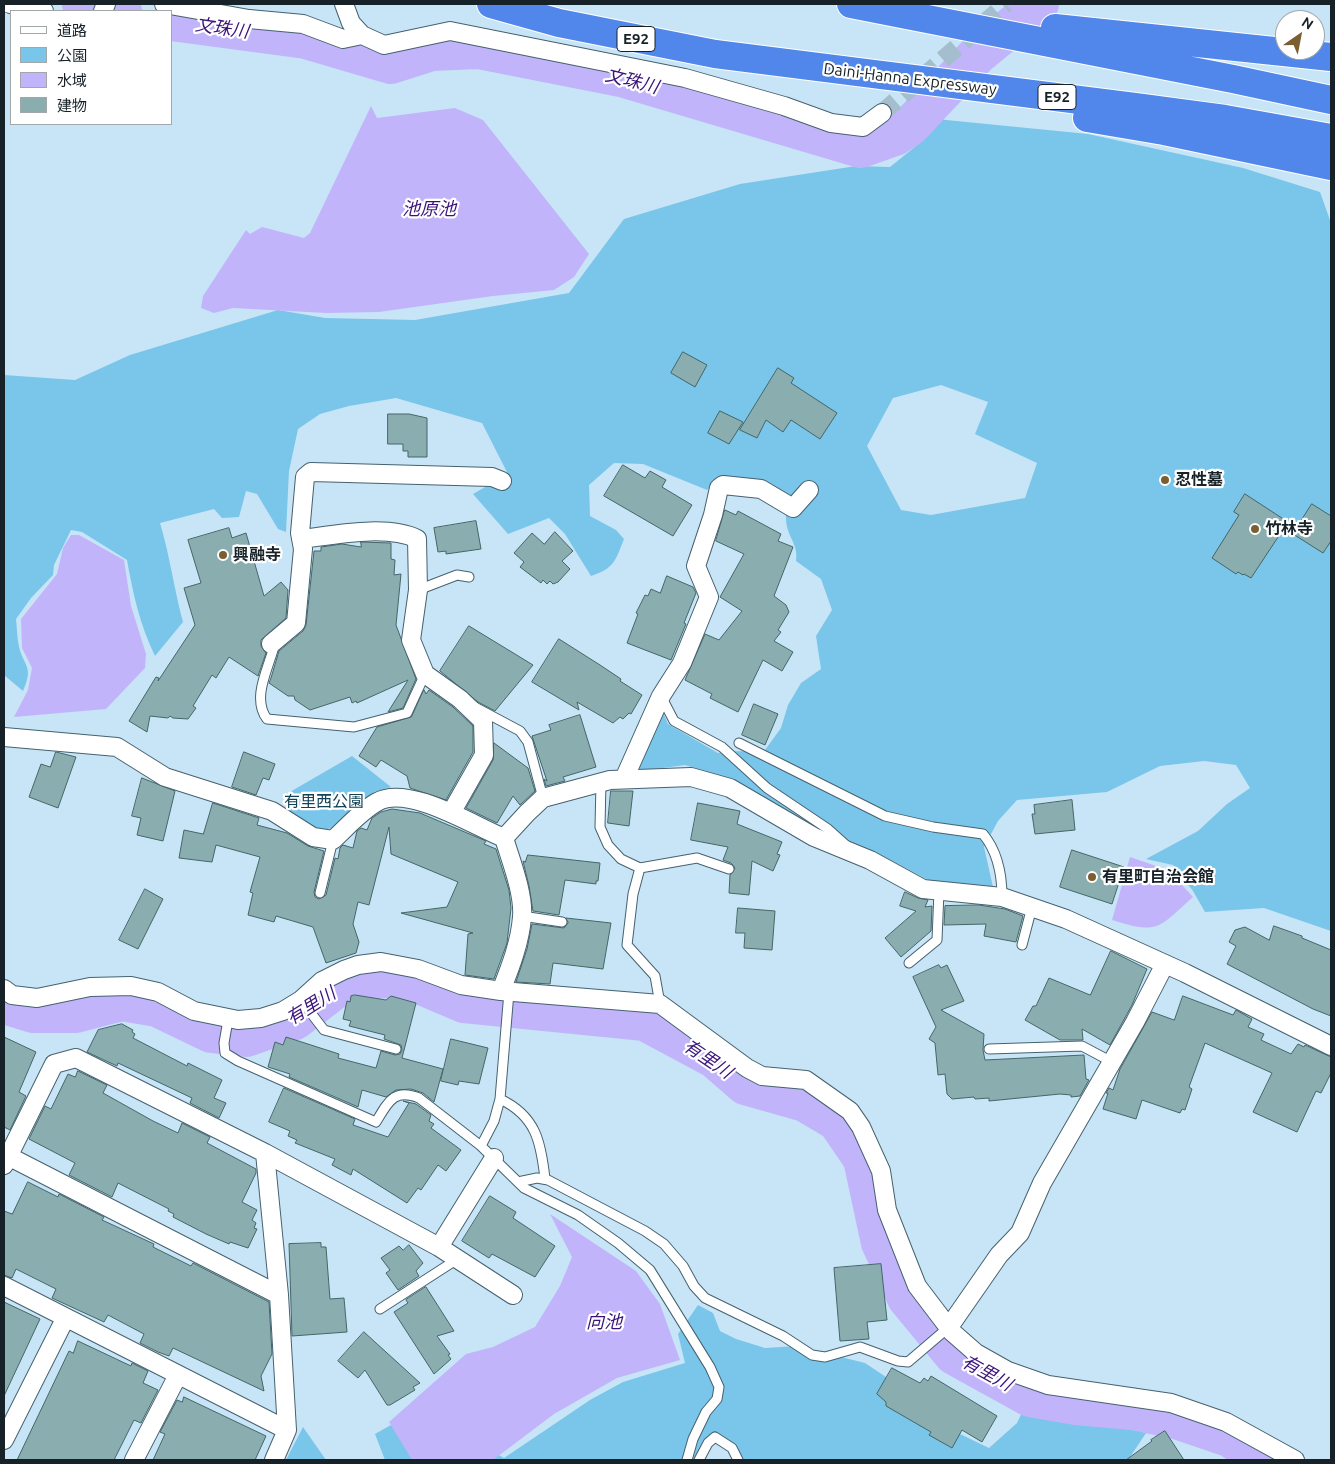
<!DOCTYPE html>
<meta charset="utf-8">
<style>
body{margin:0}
#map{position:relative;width:1335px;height:1464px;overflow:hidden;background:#c7e5f6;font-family:Ubuntu,"Noto Sans JP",sans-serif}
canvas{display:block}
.frame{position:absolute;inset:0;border:5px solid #172228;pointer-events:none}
.legend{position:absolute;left:10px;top:10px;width:162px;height:115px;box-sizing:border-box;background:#fff;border:1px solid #a2a7a9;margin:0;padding:6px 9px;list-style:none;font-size:15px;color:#172228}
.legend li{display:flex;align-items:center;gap:10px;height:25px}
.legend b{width:25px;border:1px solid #a2a7a9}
.north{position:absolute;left:1275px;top:10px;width:50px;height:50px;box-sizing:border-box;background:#fff;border:1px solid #a2a7a9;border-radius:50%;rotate:33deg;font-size:14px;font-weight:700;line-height:20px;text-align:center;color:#172228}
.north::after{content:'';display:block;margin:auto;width:18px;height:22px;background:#7b5e32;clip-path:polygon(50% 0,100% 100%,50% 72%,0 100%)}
</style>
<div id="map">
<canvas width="1335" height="1464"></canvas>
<div class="frame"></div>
<ul class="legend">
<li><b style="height:6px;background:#fff"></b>道路</li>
<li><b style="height:14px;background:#7ac5ea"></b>公園</li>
<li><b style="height:14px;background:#c2b4fb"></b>水域</li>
<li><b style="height:14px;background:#8aaeb0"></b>建物</li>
</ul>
<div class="north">N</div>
</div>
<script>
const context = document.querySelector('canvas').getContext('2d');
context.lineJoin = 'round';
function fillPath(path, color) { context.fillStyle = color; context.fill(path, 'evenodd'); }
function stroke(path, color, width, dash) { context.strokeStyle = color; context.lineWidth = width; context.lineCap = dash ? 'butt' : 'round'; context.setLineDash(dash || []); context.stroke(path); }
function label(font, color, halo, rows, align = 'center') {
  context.font = font + ' Ubuntu,"Noto Sans JP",sans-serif'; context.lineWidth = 4.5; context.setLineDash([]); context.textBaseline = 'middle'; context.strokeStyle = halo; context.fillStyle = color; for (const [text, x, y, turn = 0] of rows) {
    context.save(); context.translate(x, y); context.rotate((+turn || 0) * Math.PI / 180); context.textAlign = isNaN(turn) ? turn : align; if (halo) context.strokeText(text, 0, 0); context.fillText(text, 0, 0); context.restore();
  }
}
const green = new Path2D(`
 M936 119 1088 134 1243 168 1320 192 1331 223V931L1264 908 1205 912 1193 891 1173 865 1146 859 1198 831 1227 804 1250 788 1236 765 1204 761 1160 766 1107 792 1017 800 998 821 984 847 993 887 932 882 885 857 809 827 716 775 685 765 640 771 639 762 662 710 668 724 718 753C734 750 749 752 765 750L781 728 788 705 801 683 821 669 816 636 832 610 821 579 796 561C799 542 785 537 786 515L801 514C786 486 752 478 723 476L707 490 643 464 614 463 589 485 590 516 616 530 624 539C615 561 615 568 591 576L565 534 549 518 508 534 473 494 508 474 482 423 396 398 349 406 320 414 298 429 289 471 286 532 278 529 257 494 246 491 239 517 222 518 214 509 160 523C170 556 174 589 183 622L155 656C140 625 133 594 127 560L82 532 71 530 54 565 53 575 31 598 16 619C17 628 17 638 19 647 24 667 34 666 23 691L4 675V375L75 380 130 355 278 310 325 318 415 320 569 293 624 219 740 184 856 166 890 167 916 146ZM941 385 988 402 975 434 1037 463 1025 498 931 515 901 510 867 446 893 398Z
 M352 756 391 787 374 792 340 825 328 829H316L289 812 294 803 283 796Z
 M698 1305 713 1313 720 1331 736 1339 765 1348 797 1346 865 1363 886 1377 904 1407 989 1448 1017 1423 1026 1404 1060 1413 1145 1420 1148 1430 1128 1460H742L733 1445 708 1440 695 1460H385L375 1434 391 1425 488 1449 504 1458 590 1400 623 1382 685 1363 678 1334Z
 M303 1427 326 1460H286Z`);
const water = new Path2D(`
 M371 106 377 118 455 108 483 120 589 254 574 277 554 290 493 296 379 312 326 313 233 308 214 313 201 308 203 296 246 230 250 234 262 227 304 238 310 233Z
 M71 535H79L124 560 131 606 146 654 145 668 106 709 14 717 28 690 32 668 22 648 21 619 57 574 63 548Z
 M1130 857 1168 870 1193 897C1158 928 1159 935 1112 920Z
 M550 1214 636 1271 660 1304 680 1360 617 1378 554 1414 493 1460H412L389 1422 466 1354 493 1347 535 1327 560 1286 572 1257Z`);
const river = new Path2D(`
 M82 4 122 11
 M171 21 306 39 391 64 432 51 478 49 625 78 861 148 895 136 910 126 977 55 1039 4
 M4 1004 33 1013H76L122 1001 157 1007 211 1033 246 1037 295 1020 334 990 359 980 386 978 417 983 464 1003 645 1021 714 1058 745 1085 805 1102 837 1121 863 1159 881 1243 907 1298 954 1355 1030 1397 1076 1405 1133 1410 1179 1420 1229 1437 1265 1460`);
const building = new Path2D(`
 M683 352 707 365 695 387 671 373Z
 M778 368 794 378 791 383 837 413 820 439 791 420 783 432 766 420 757 438 740 430Z
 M720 411 743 422 729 444 708 433Z
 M388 414H409L427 418V457H408V451H403V444H388Z
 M623 465 645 478 650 471 666 480 662 487 692 505 673 536 604 496Z
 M1245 494 1288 522 1251 578 1244 574 1243 575 1238 572 1236 574 1212 558 1239 515 1234 512Z
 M1312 504 1331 516V541L1323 553 1293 534Z
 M725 510 736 515 738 511 781 534 778 541 793 547 774 596 786 605 789 612 778 630 781 632 774 641 793 652 782 671 763 660 738 712 710 698 712 694 685 680 705 634 719 640 742 611 720 597 744 554 716 541Z
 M476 521 481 549 446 554V551L438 552 434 528Z
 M229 528 232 538 246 533 264 596 281 582 288 590 286 618 261 640V646L266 653 258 676 229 657 216 678 212 675 193 706 196 708 188 719 173 718 170 716 168 718 150 716 147 732 129 721 156 677 159 678 158 681 195 625 184 588 201 583 188 540Z
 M555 532 573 551 562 561 570 569 558 582 553 584 550 581 547 584 543 580 541 583 520 567 524 562 514 553 532 533 544 544Z
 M361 542 391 543V559L395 560 394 575 401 574 396 625 416 679 403 708 388 712 408 680 357 703 356 701 352 703 350 697 310 710 295 700 294 696H288L269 683 271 678 279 651 303 631 306 625 314 551H321V547L342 544 361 547Z
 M667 576 693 587 696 593 684 623 686 624 671 660 627 643 638 614 636 613 645 595 648 596 651 589 660 593Z
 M469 626 533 665 495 711 478 702 440 671Z
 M559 639 600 665 621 679 620 681 642 695 631 714 629 713 623 719 620 717 613 723 577 702 579 710 532 682Z
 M424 690 426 694 429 690 453 707 473 726V752L446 800 410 788 407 776 381 760 376 767 359 756 377 727 411 717Z
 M754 704 778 714 765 745 742 735Z
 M580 715 596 767 563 777 565 781 546 786 544 779 547 781 532 736 551 730 549 725Z
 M494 743 528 768 535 791 520 805 513 796 497 823 466 808 493 760Z
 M56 752 76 757 58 808 29 797 41 764 50 767Z
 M244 752 275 764 269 780 263 778 256 795 232 787Z
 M142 778 175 791 163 841 137 835 141 818 132 816Z
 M611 791H633L629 826 608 823Z
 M1072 800 1075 830 1035 834 1032 814H1035L1034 805Z
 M213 803 259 818 257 825 287 833 308 846 324 851 314 892 315 897 319 899 326 895 335 858 338 859 340 848 343 845 353 848 357 831 361 828 367 830 372 818 381 812 392 809 420 813 486 841 484 844 496 849 509 890 511 908 507 943 494 979 465 975 468 934 473 933 401 913 447 907 458 882 391 854 389 827 369 905 358 902 353 924 359 942 356 953 326 963 313 927 276 916 274 922 248 915 253 893 250 892 260 857 216 845 212 862 179 858 184 830 203 834Z
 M698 803 740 811 737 824 782 842 777 854 780 855 773 871 752 861 749 895 729 893 730 875 735 868 731 863 723 860 728 847 691 840Z
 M1072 850 1124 867 1112 904 1060 887Z
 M528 855 600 863 598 881H596V884L565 880 559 915 533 911 529 886 523 861 525 862Z
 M145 889 163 899 138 949 119 940Z
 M905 892 918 898 928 900 925 907 932 906 931 931 901 957 885 938 916 911 900 906Z
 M979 905 1005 909 1023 916 1016 942 984 936 986 924 944 925 945 906Z
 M738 908 775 911 772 950 744 948 745 933H736Z
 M566 918 611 923 603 969 553 963 550 984 516 982 527 949 532 924 564 928 568 923Z
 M1274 926 1302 936V938L1331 950V1016L1313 1009 1227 964 1236 946 1229 942 1235 930 1245 927 1269 940Z
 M1111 951 1147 969 1132 1005 1110 1045 1082 1029 1083 1040H1060L1025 1020 1033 1006H1036L1049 978 1090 995Z
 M939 965 941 968 947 965 964 1001 941 1010 984 1034 983 1050 985 1060 1084 1055 1086 1079 1089 1080 1080 1096 1071 1097V1095L1060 1094 989 1101V1098L975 1099 974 1097 952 1099 947 1094 945 1074 938 1075 935 1043 929 1039 936 1027 913 977Z
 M355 995 386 1000 391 996 416 1003 402 1058 443 1069 434 1102 423 1093 411 1089 396 1090 386 1097 362 1090 358 1107 289 1077 290 1074 268 1067 275 1042 283 1045 286 1037 339 1054 338 1058 376 1068 381 1051 395 1055 400 1054 402 1050 401 1045 384 1039 385 1035 349 1026 351 1021 343 1019 347 1001 350 1002 351 996Z
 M1183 996 1233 1015 1236 1010 1252 1019 1248 1027 1264 1034 1261 1040 1291 1054 1298 1044 1304 1047 1305 1045 1331 1057V1073L1321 1093 1316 1091 1297 1132 1253 1112 1272 1073 1205 1043 1189 1087 1192 1089 1185 1110 1182 1109 1180 1113 1142 1100 1136 1119 1103 1109 1108 1093H1106L1109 1088 1113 1090 1120 1069 1152 1012 1174 1020Z
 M122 1024 133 1030 132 1032 135 1034 133 1038 187 1066 188 1063 222 1080 214 1098 226 1103 219 1118 190 1103 192 1098 118 1063 117 1066 87 1052 98 1030Z
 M4 1037 36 1052 19 1092 26 1096 10 1130 4 1127Z
 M451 1039 488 1048 479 1084 459 1081 458 1085 441 1081Z
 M78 1071 107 1085 103 1093 153 1121 178 1133 182 1123 210 1137 207 1143 256 1169V1173L242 1202 257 1210 252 1220 256 1223 254 1228 257 1229 248 1248 230 1242 229 1244 206 1234 173 1217 174 1214 168 1211 169 1209 118 1183 112 1197 69 1175 75 1163 29 1139 45 1106 51 1109 68 1074 75 1077Z
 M284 1088 355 1119 353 1125 388 1137 409 1103 403 1101 416 1104 431 1115 429 1121 434 1124 431 1128 461 1150 446 1171 438 1165 421 1190 418 1188 407 1203 353 1169 351 1175 332 1165 335 1159 295 1143 297 1140 288 1136 290 1131 269 1122Z
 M28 1182 58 1197 59 1194 104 1217 102 1220 154 1244 153 1247 191 1266 193 1263 269 1302 272 1354 261 1376 264 1391 173 1348 169 1356 158 1352 140 1343 144 1334 108 1315 104 1322 52 1298 56 1289 16 1269 12 1278 4 1275V1211L12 1214Z
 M490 1196 516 1212 513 1218 555 1246 535 1277 492 1254 489 1258 462 1241Z
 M321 1243V1247H326L330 1299 344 1298 347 1332 292 1336 289 1244Z
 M409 1245 423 1263 416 1271 419 1276 398 1290 386 1273 390 1270 381 1258 399 1246 403 1250Z
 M881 1264 887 1320 867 1322 869 1339 840 1341 834 1268Z
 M426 1287 454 1331 437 1336 450 1354 448 1355 451 1359 434 1374 394 1312 408 1303 406 1300Z
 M4 1302 40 1319 4 1396Z
 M364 1332 420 1383 413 1387 415 1390 390 1405H387L365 1370 358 1378 338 1361Z
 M78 1341 131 1366 132 1363 148 1371 143 1383 158 1390 141 1423 134 1420 114 1460H17L69 1351 73 1353Z
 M892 1368 920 1383 924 1378 928 1381 931 1376 997 1416 982 1442 962 1430 952 1448 929 1435 931 1432 886 1406V1402L877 1394Z
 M184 1397 266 1436 255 1460H153L165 1434 160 1432 177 1400 182 1402Z
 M1165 1431 1184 1460H1126L1152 1441 1151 1440Z`);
const minorTunnel = new Path2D(`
 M882 113 1006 4`);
const service = new Path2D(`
 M418 590 457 575 469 577
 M271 644 273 650C267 671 252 699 267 719L354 727 407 713 425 674
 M661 696 674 721 722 747 767 788 828 829 847 846
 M473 706 520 731 528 742 543 798
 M739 743 885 816 933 827 983 834C998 852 1002 874 1002 897
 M601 782 600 827 608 845 621 859 640 868 697 858 729 869
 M640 868 633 894 627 945 655 976 660 1004
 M320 893 333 840
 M522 916 562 922
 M1022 945 1032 907
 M909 963 937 940 939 891
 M301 1000 324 1030 396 1049
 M228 1020 224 1043 225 1053 238 1061 376 1122C388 1102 394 1088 419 1098L481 1146 524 1188 578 1215 618 1243 650 1270 710 1367 719 1387 717 1399 706 1412 693 1439 687 1460
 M989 1049 1082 1046 1112 1062
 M500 1099C536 1116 541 1142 545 1179
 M481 1146 494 1121 500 1099 509 992
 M518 1182 537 1178 548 1180 645 1231 664 1244 683 1266 694 1286 705 1298 783 1336 812 1355 825 1357 860 1347 898 1361 908 1362 949 1327
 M380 1309 456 1260
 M699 1460 708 1443 715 1437 732 1448 738 1460`);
const minor = new Path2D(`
 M10 4 44 11
 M164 4 249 19 303 24 343 39 362 35
 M344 4 351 23 362 35 384 45 450 31 685 78 784 106 831 123 863 127 882 113
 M103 11 106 4
 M301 539C334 535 388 524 417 539L418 590 411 640 425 674 460 699 483 721 484 755 451 813
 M271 644 296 623 303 549 300 533 305 477 311 472 492 477 502 481
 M4 737 117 747 165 777 272 811 313 837 333 840C347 827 361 811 377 802 408 784 474 826 504 838L527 813 543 798 610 780 691 777 730 788 814 837 870 860 923 889 1002 897 1066 919 1185 973 1331 1046
 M624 779 661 696 682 663 709 597 696 566 713 515 719 488 723 485 761 489 793 508 809 490
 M4 989 12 995 37 998 90 987 131 986 158 992 194 1011 238 1020 261 1018 283 1011 301 1000 322 981 344 970 358 965 381 962 418 969 461 985 501 991 660 1004 747 1068 762 1076 806 1080 850 1111 861 1127 881 1171 887 1210 917 1286 952 1332 976 1353 1008 1371 1048 1385 1171 1403 1226 1422 1295 1460
 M501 991C510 968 520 943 522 917 524 894 511 861 504 838
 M265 1153 279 1295 287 1430 274 1460
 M8 1156 279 1295
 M4 1165 54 1064 76 1058 265 1153 439 1247 513 1295
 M439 1247 494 1158
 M4 1286 287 1430
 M949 1327 999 1255 1020 1233 1042 1183 1135 1022 1165 964
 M4 1440 65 1319
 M134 1460 178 1375`);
const motorway = new Path2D(`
 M491 4 559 23 715 54 1135 107 1225 119 1331 138
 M851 4 1233 79 1331 100
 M1055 28 1331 57
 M1087 118 1164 131 1331 166`);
const markers = [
 [1165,480,5,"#7b5e32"],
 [1255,529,5,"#7b5e32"],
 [223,555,5,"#7b5e32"],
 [1092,877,5,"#7b5e32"]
];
const shields = [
 [636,39,38],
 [1057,97,38]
];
const shieldNames = [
 ["E92",636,39],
 ["E92",1057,97]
];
const streetNames = [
 ["Daini-Hanna Expressway",910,79,7]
];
const poiNames = [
 ["忍性墓",1175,480],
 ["竹林寺",1265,529],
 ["興融寺",233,555],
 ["有里町自治会館",1102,877]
];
const parkNames = [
 ["有里西公園",324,802]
];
const waterNames = [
 ["文珠川",222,28,8],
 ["文珠川",632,81,14],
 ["池原池",429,209],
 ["有里川",311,1006,-32],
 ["有里川",708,1059,34],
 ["向池",604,1322],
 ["有里川",987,1373,29]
];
fillPath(green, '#7ac5ea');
fillPath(water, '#c2b4fb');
stroke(river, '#c2b4fb', 40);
fillPath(building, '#8aaeb0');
stroke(building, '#446667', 1);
stroke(minorTunnel, '#a4becd', 18, [18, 9]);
stroke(service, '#46616f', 11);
stroke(minor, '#46616f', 20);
stroke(motorway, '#fff', 30);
stroke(service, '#fff', 9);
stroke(minor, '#fff', 18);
stroke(motorway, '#5186eb', 28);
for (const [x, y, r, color] of markers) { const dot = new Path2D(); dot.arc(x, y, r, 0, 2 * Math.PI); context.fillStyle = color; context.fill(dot); stroke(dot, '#fff', 2); }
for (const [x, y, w] of shields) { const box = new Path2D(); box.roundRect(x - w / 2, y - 12.5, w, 25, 4); context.fillStyle = '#fff'; context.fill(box); stroke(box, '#172228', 1); }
label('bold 15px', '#172228', null, shieldNames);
label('16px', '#172228', '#fff', streetNames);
label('bold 16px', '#172228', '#fff', poiNames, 'left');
label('16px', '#114257', '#fff', parkNames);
label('italic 18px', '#3b1479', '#fff', waterNames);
</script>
